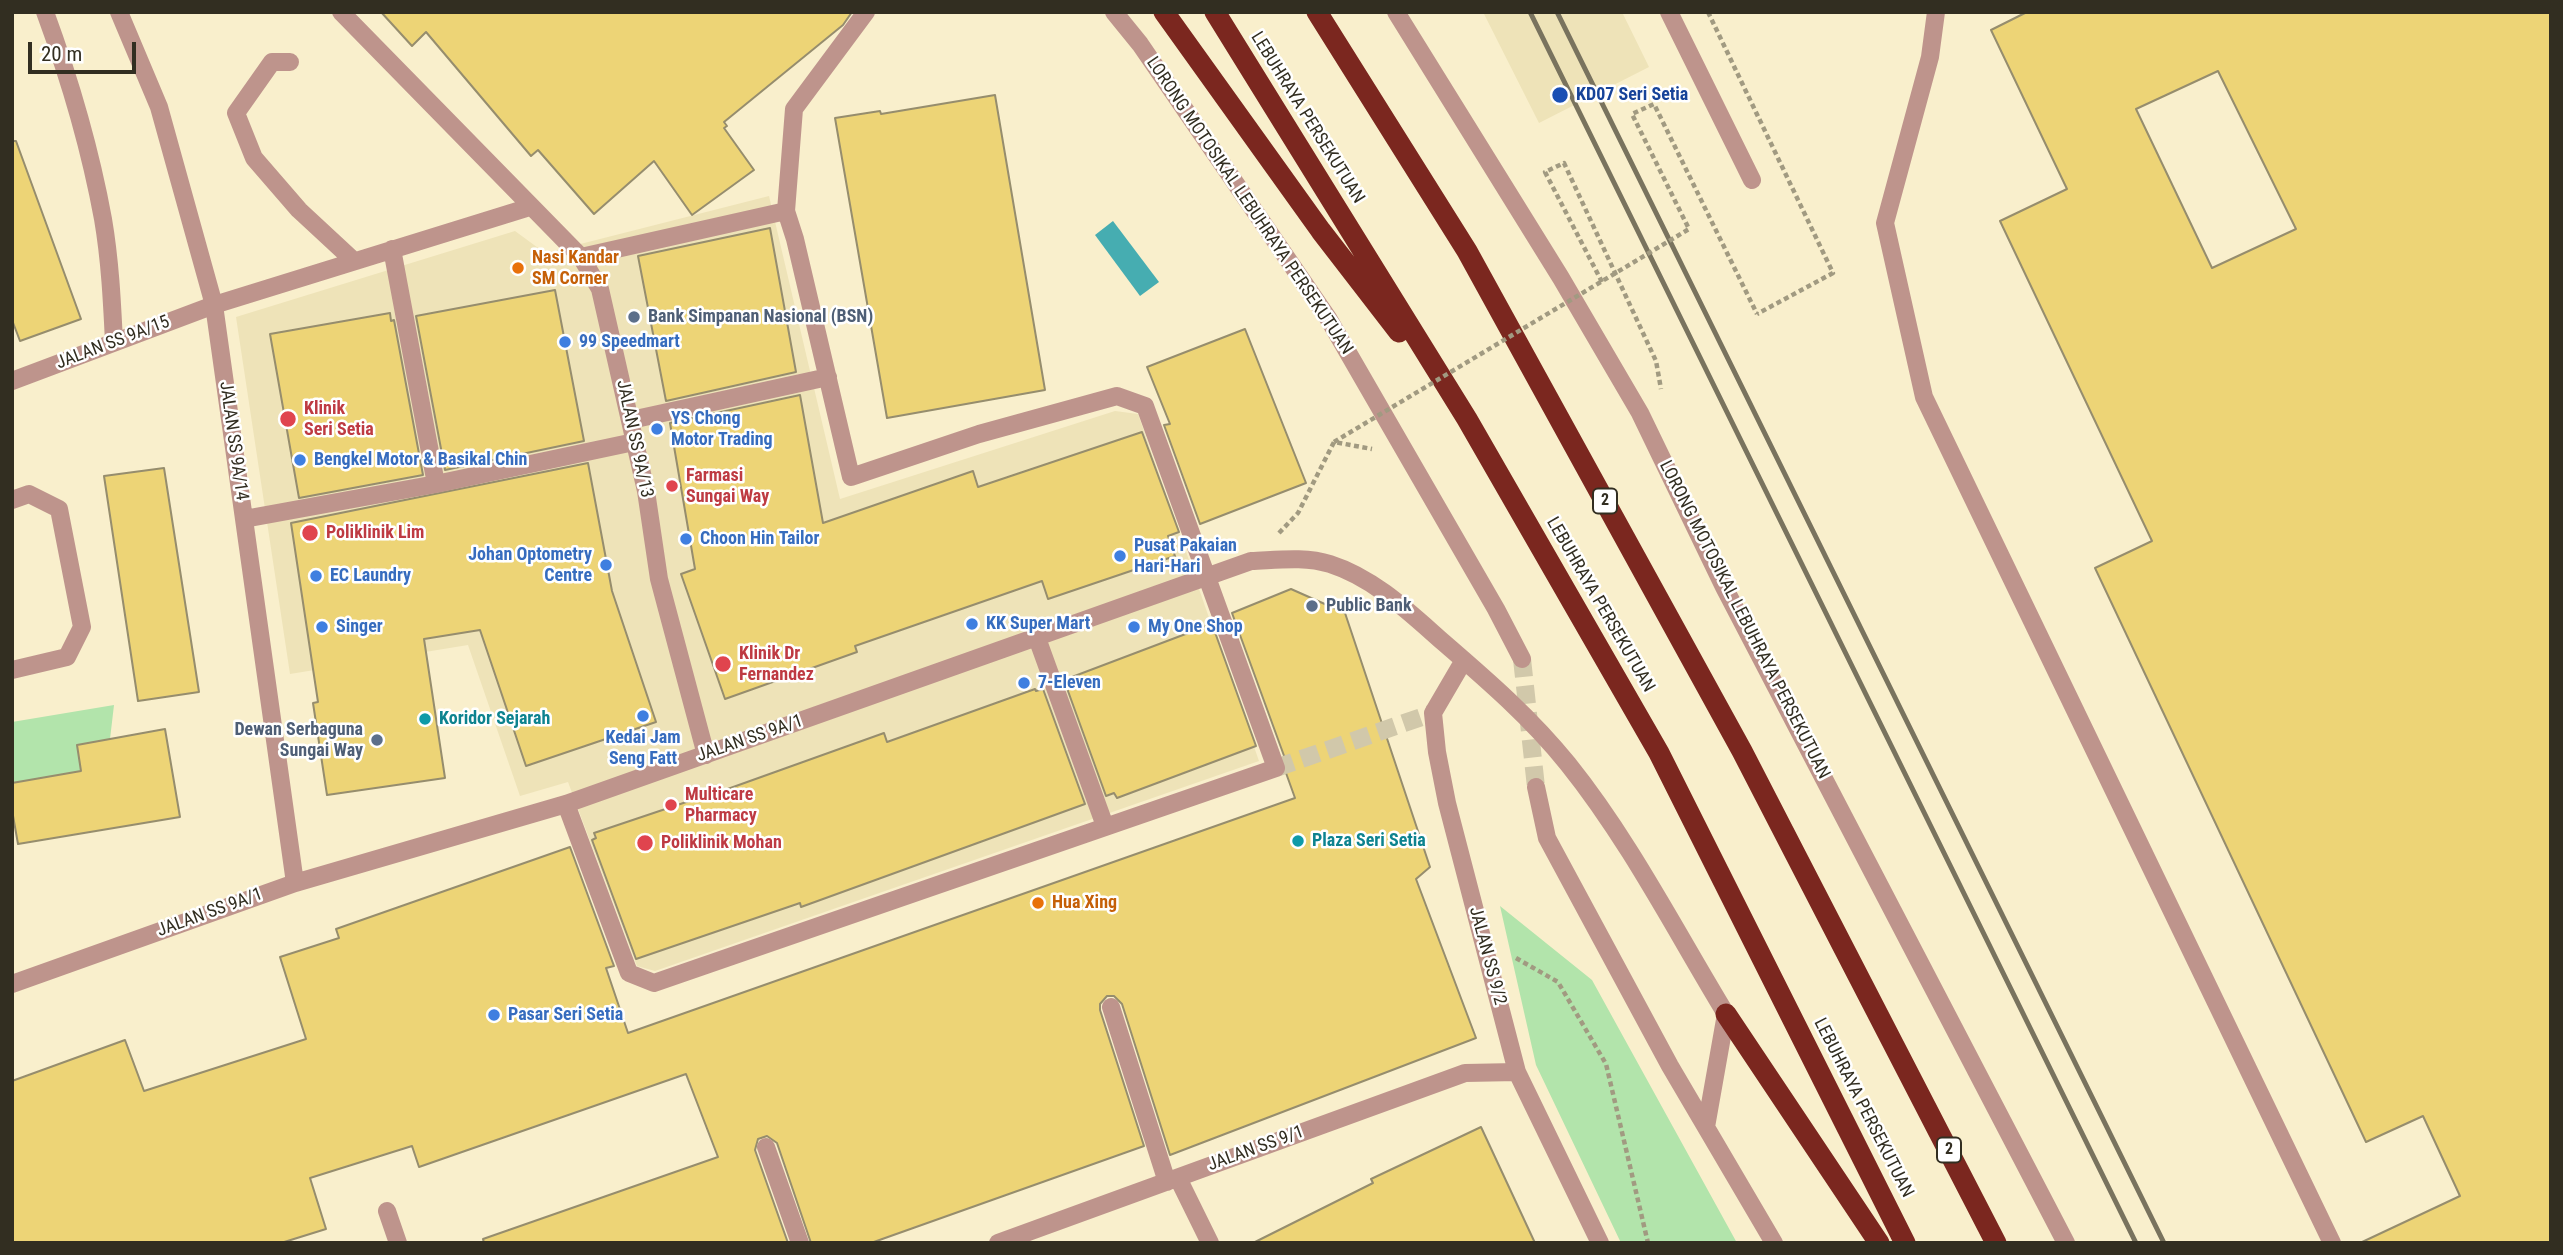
<!DOCTYPE html>
<style>
body{margin:0}
#map{position:relative;width:2563px;height:1255px;overflow:hidden;background:#f9efcc;font-family:"Roboto Condensed",sans-serif}
canvas{display:block}
.frame{position:absolute;inset:0;border:14px solid #322e21;pointer-events:none}
.scale{position:absolute;left:28px;top:42px;width:108px;height:32px;box-sizing:border-box;border:4px solid #322e21;border-top:0;padding-left:9px;font-size:21px;line-height:24px;white-space:nowrap;color:#322e21;-webkit-text-stroke:5px #fff;paint-order:stroke}
</style>
<div id="map">
<canvas width="2563" height="1255"></canvas>
<div class="frame"></div>
<div class="scale">20 m</div>
</div>
<script>
const context = document.querySelector('canvas').getContext('2d');
context.lineJoin = 'round';
function fillPath(path, color) { context.fillStyle = color; context.fill(path, 'evenodd'); }
function stroke(path, color, width, dash) { context.strokeStyle = color; context.lineWidth = width; context.lineCap = dash ? 'butt' : 'round'; context.setLineDash(dash || []); context.stroke(path); }
function label(font, color, halo, rows, align = 'center') {
  context.font = font + ' "Roboto Condensed",sans-serif'; context.lineWidth = 5; context.setLineDash([]); context.textBaseline = 'middle'; context.strokeStyle = halo; context.fillStyle = color; for (const [text, x, y, turn = 0] of rows) {
    context.save(); context.translate(x, y); context.rotate((+turn || 0) * Math.PI / 180); context.textAlign = isNaN(turn) ? turn : align; if (halo) context.strokeText(text, 0, 0); context.fillText(text, 0, 0); context.restore();
  }
}
const built = new Path2D(`
 M1483 12H1622L1649 67 1539 123Z
 M769 196 840 499 1115 411 1138 414 1259 761 655 971 637 966 568 782 520 796 468 645 290 674 236 317 515 231 545 253Z`);
const green = new Path2D(`
 M114 705 110 739 81 771 12 783V722Z
 M1500 906 1592 980 1737 1243H1621L1536 1065Z`);
const water = new Path2D(`
 M1113 221 1159 282 1140 296 1095 235Z`);
const building = new Path2D(`
 M381 12H852L843 25 724 122 727 126 724 128 754 170 692 215 654 161 594 214 538 150 531 156 426 32 412 46Z
 M2027 12H2551V1243H2360L2460 1196 2423 1116 2366 1142 2095 568 2152 541 2000 221 2067 189 1991 30ZM2218 71 2296 229 2212 268 2136 109Z
 M995 95 1045 390 887 418 835 118 880 111 881 114Z
 M12 141H16L81 319 20 341 12 320Z
 M770 228 796 372 666 401 638 256Z
 M555 290 584 441 445 470 416 316Z
 M390 313 391 321 394 320 423 475 299 498 270 334Z
 M1245 329 1306 483 1200 524 1164 425 1170 424 1147 367Z
 M800 395 823 523 973 471 978 487 1142 432 1179 532 1168 536 1175 556 1048 599 1042 581 855 646 857 652 725 699 681 574 695 569 670 423Z
 M588 463 612 591 656 722 526 766 480 630 424 639 445 778 327 795 313 703 318 702 291 523Z
 M164 468 199 692 138 701 104 476Z
 M1291 589 1345 613 1430 867 1416 879 1476 1038 1170 1155 1122 1004 1114 996H1107L1100 1004V1010L1144 1146 871 1243H811L777 1143 767 1136 758 1139 755 1150 788 1243H484L483 1239 718 1157 686 1074 419 1167 412 1146 310 1178 326 1229 281 1243H12V1081L125 1040 144 1091 306 1039 280 957 339 938 336 929 570 847 614 966 606 968 628 1033 1295 798 1286 773 1287 764 1232 613Z
 M1212 624 1256 746 1117 798 1114 793 1106 796 1064 680Z
 M1035 689 1036 691 1043 689 1085 804 801 907 800 903 636 959 592 840 596 838 594 833 722 790V791L884 733 887 742Z
 M165 729 180 817 18 844 12 810V783L81 771 77 745Z
 M1481 1127 1535 1243H1253L1373 1183 1371 1179Z`);
const minorTunnel = new Path2D(`
 M1522 659 1536 787
 M1276 768 1433 713`);
const path = new Path2D(`
 M1708 12 1833 273 1757 314
 M1602 282 1545 172 1564 163 1656 361 1661 389
 M1279 533 1298 513 1334 442 1372 449
 M1516 958 1558 982 1606 1064 1648 1243`);
const minor = new Path2D(`
 M45 12C70 80 90 148 103 219 110 260 112 301 114 342
 M119 12 159 107 214 305 295 883
 M341 12 581 257 600 289 646 491 659 579 706 755
 M1114 12 1140 44 1328 318 1496 609 1522 659
 M1396 12 1561 278 1640 413 1724 587 2066 1243
 M1669 12 1752 180
 M1936 12 1930 57 1885 223 1924 397 2332 1243
 M290 62H272L236 113 254 158 299 210 354 261
 M392 249 436 484
 M581 257 786 211
 M12 381 214 305 530 207
 M631 420 828 377
 M12 500 29 494 59 509 82 627 67 657 12 670
 M244 519 436 484 634 442
 M1037 638 1105 826
 M1464 660 1433 713 1437 752 1447 803 1517 1072 1600 1243
 M1536 787 1547 838 1670 1066 1774 1243
 M566 804 629 973 654 983 1276 768 1145 406 1117 396 979 434 851 477 795 239 786 211 794 109 866 12
 M12 984 295 883 566 804 1251 561C1277 560 1305 556 1330 564 1374 578 1409 612 1443 642 1487 680 1531 718 1568 764 1629 840 1675 930 1726 1014L1706 1127
 M1111 1007 1167 1182
 M766 1147 800 1243
 M1178 1178 1210 1243
 M387 1211 398 1243
 M998 1243 1465 1073 1517 1072`);
const highway = new Path2D(`
 M1164 12 1321 231 1399 332
 M1215 12 1467 419 1659 753 1905 1243
 M1317 12 1467 251 1742 751 1996 1243
 M1726 1014 1879 1243`);
const rail = new Path2D(`
 M1530 12 2136 1243
 M1557 12 2164 1243`);
const pathBridge = new Path2D(`
 M1334 442 1689 229 1632 114 1654 104 1757 314`);
const markers = [
 [1560,95,9,"#1a4fb4"],
 [518,268,7,"#e8710a"],
 [634,317,7,"#5c6f8a"],
 [565,342,7,"#3f7fe0"],
 [288,419,9,"#e0444e"],
 [657,429,7,"#3f7fe0"],
 [300,460,7,"#3f7fe0"],
 [672,486,7,"#e0444e"],
 [310,533,9,"#e0444e"],
 [686,539,7,"#3f7fe0"],
 [1120,556,7,"#3f7fe0"],
 [606,565,7,"#3f7fe0"],
 [316,576,7,"#3f7fe0"],
 [1312,606,7,"#5c6f8a"],
 [972,624,7,"#3f7fe0"],
 [322,627,7,"#3f7fe0"],
 [1134,627,7,"#3f7fe0"],
 [723,664,9,"#e0444e"],
 [1024,683,7,"#3f7fe0"],
 [643,716,7,"#3f7fe0"],
 [425,719,7,"#0f9aa8"],
 [377,740,7,"#5c6f8a"],
 [671,805,7,"#e0444e"],
 [1298,841,7,"#0f9aa8"],
 [645,843,9,"#e0444e"],
 [1038,903,7,"#e8710a"],
 [494,1015,7,"#3f7fe0"]
];
const shields = [
 [1605,501,24],
 [1949,1150,24]
];
const shieldNames = [
 ["2",1605,501],
 ["2",1949,1150]
];
const transitNames = [
 ["KD07 Seri Setia",1576,95]
];
const streetNames = [
 ["LEBUHRAYA PERSEKUTUAN",1307,118,58],
 ["LORONG MOTOSIKAL LEBUHRAYA PERSEKUTUAN",1249,206,56],
 ["JALAN SS 9A/15",113,343,-21],
 ["JALAN SS 9A/13",634,439,78],
 ["JALAN SS 9A/14",233,441,82],
 ["LEBUHRAYA PERSEKUTUAN",1600,605,60],
 ["LORONG MOTOSIKAL LEBUHRAYA PERSEKUTUAN",1744,620,63],
 ["JALAN SS 9A/1",750,739,-19],
 ["JALAN SS 9A/1",210,913,-20],
 ["JALAN SS 9/2",1487,956,75],
 ["LEBUHRAYA PERSEKUTUAN",1863,1108,63],
 ["JALAN SS 9/1",1256,1149,-20]
];
const foodNames = [
 ["Nasi Kandar",532,258],
 ["SM Corner",532,279],
 ["Hua Xing",1052,903]
];
const serviceNames = [
 ["Bank Simpanan Nasional (BSN)",648,317],
 ["Public Bank",1326,606],
 ["Dewan Serbaguna",363,730,"right"],
 ["Sungai Way",363,751,"right"]
];
const shopNames = [
 ["99 Speedmart",579,342],
 ["YS Chong",671,419],
 ["Motor Trading",671,440],
 ["Bengkel Motor & Basikal Chin",314,460],
 ["Choon Hin Tailor",700,539],
 ["Pusat Pakaian",1134,546],
 ["Hari-Hari",1134,567],
 ["Johan Optometry",592,555,"right"],
 ["Centre",592,576,"right"],
 ["EC Laundry",330,576],
 ["KK Super Mart",986,624],
 ["Singer",336,627],
 ["My One Shop",1148,627],
 ["7-Eleven",1038,683],
 ["Kedai Jam",643,738,"center"],
 ["Seng Fatt",643,759,"center"],
 ["Pasar Seri Setia",508,1015]
];
const healthNames = [
 ["Klinik",304,409],
 ["Seri Setia",304,430],
 ["Farmasi",686,476],
 ["Sungai Way",686,497],
 ["Poliklinik Lim",326,533],
 ["Klinik Dr",739,654],
 ["Fernandez",739,675],
 ["Multicare",685,795],
 ["Pharmacy",685,816],
 ["Poliklinik Mohan",661,843]
];
const cultureNames = [
 ["Koridor Sejarah",439,719],
 ["Plaza Seri Setia",1312,841]
];
fillPath(built, '#eee3b8');
fillPath(green, '#b2e4ab');
fillPath(water, '#46adb1');
fillPath(building, '#edd476');
stroke(building, '#968d6d', 2);
stroke(minorTunnel, '#d1c8aa', 18, [18, 9]);
stroke(path, '#a19a81', 4.5, [5, 3.5]);
stroke(minor, '#be948c', 18);
stroke(highway, '#7b271f', 21);
stroke(rail, '#79735e', 5);
stroke(pathBridge, '#a19a81', 4.5, [5, 3.5]);
for (const [x, y, r, color] of markers) { const dot = new Path2D(); dot.arc(x, y, r, 0, 2 * Math.PI); context.fillStyle = color; context.fill(dot); stroke(dot, '#fff', 2.5); }
for (const [x, y, w] of shields) { const box = new Path2D(); box.roundRect(x - w / 2, y - 12.5, w, 25, 5); context.fillStyle = '#fff'; context.fill(box); stroke(box, '#322e21', 2); }
label('bold 16px', '#322e21', null, shieldNames);
label('bold 18px', '#164399', '#fff', transitNames, 'left');
label('18px', '#322e21', '#fff', streetNames);
label('bold 18px', '#c56008', '#fff', foodNames, 'left');
label('bold 18px', '#4e5e75', '#fff', serviceNames, 'left');
label('bold 18px', '#366cbe', '#fff', shopNames, 'left');
label('bold 18px', '#be3a42', '#fff', healthNames, 'left');
label('bold 18px', '#0d838f', '#fff', cultureNames, 'left');
</script>
